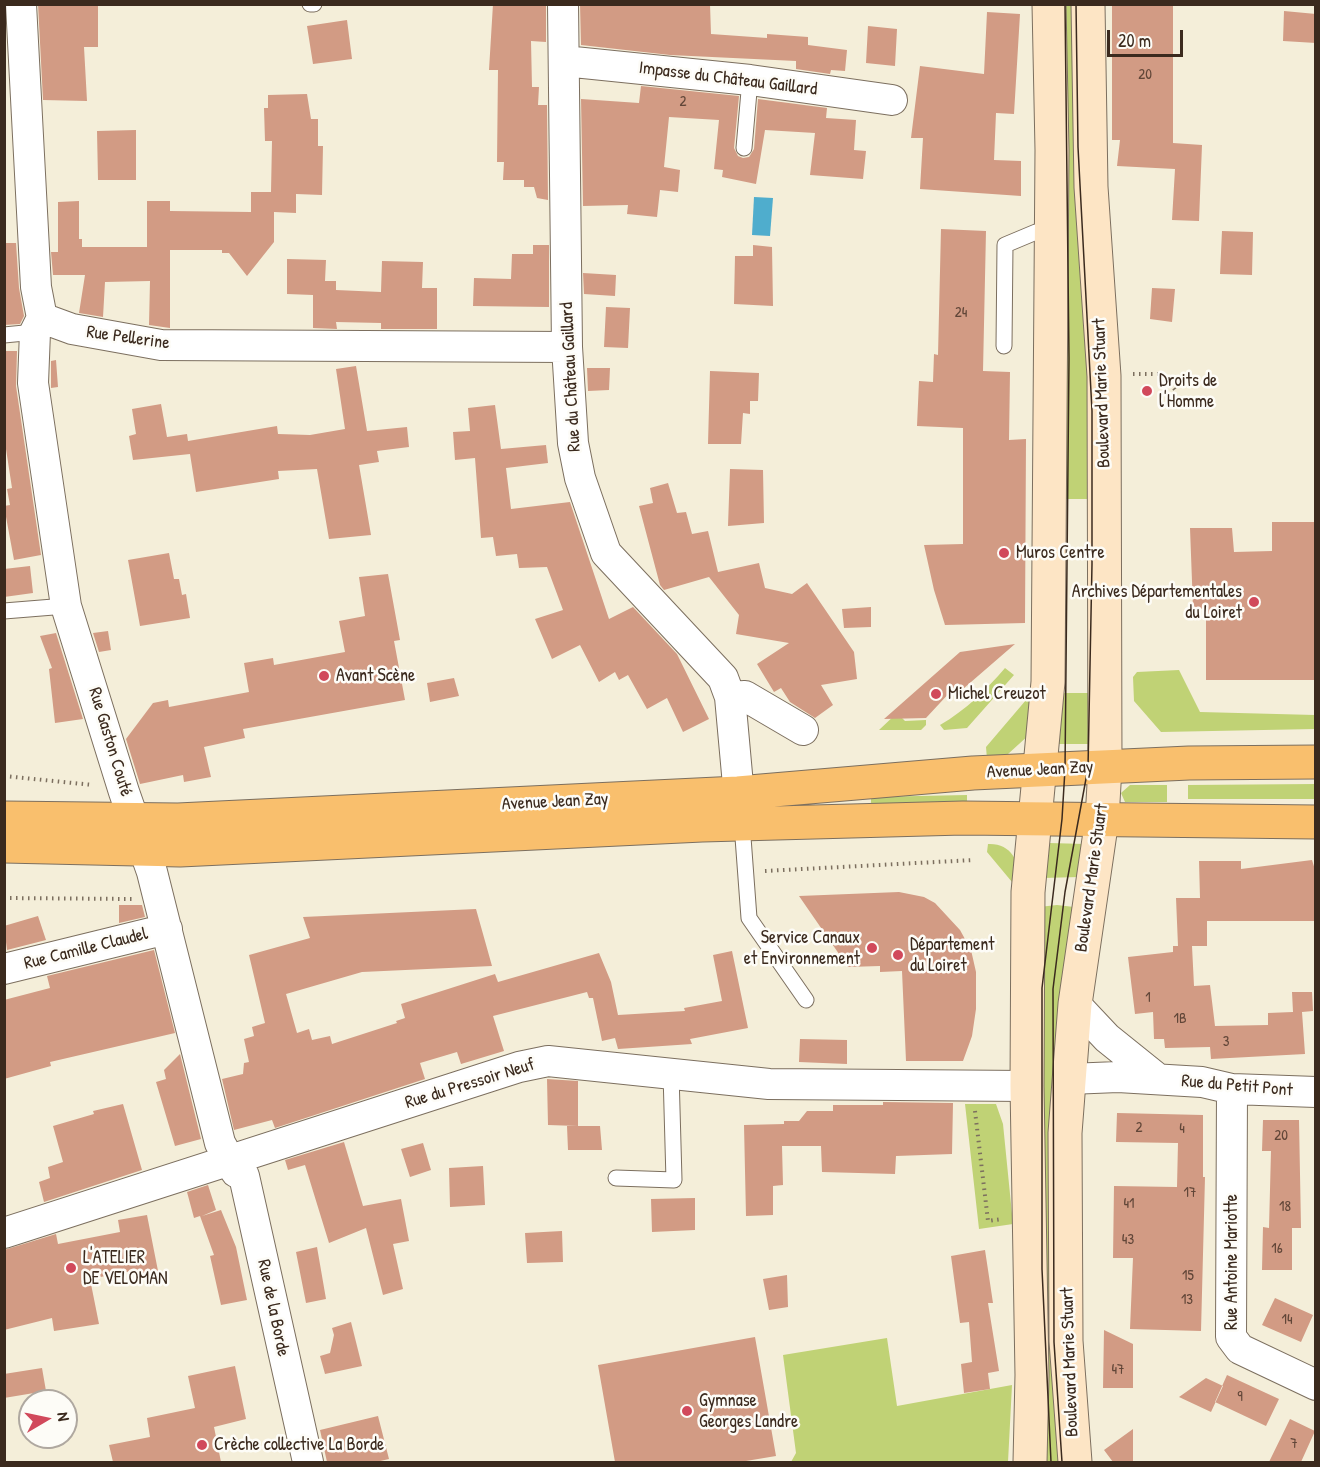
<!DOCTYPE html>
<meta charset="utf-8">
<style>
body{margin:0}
#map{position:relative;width:1320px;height:1467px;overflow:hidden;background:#f4eed9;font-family:"Patrick Hand",sans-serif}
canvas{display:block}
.frame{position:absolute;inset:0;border:6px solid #3b2a1e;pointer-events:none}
.north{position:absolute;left:18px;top:1389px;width:60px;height:60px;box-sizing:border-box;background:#fdfcf7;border:2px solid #afa8a0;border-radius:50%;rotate:81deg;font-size:16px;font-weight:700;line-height:24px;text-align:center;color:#3b2a1e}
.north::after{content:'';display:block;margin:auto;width:21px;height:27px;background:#d1495b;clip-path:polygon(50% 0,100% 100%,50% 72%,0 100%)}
.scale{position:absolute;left:1107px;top:30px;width:76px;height:27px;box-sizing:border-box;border:3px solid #3b2a1e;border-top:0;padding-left:8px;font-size:18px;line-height:21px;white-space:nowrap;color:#3b2a1e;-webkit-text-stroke:4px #fdfcf7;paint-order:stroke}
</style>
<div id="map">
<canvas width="1320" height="1467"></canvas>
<div class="frame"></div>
<div class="north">N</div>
<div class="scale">20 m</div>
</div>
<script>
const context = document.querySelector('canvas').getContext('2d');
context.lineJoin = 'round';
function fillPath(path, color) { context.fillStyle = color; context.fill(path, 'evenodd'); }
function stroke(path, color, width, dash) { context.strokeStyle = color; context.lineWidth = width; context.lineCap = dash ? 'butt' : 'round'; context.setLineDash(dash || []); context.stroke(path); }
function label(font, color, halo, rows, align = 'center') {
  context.font = font + ' "Patrick Hand",sans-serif'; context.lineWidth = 5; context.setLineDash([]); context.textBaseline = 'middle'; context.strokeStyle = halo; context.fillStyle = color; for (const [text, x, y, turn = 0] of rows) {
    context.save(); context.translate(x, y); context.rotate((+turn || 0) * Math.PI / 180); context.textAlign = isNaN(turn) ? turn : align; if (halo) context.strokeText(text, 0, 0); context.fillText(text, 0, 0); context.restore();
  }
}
const green = new Path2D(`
 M1057 5H1082L1098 499H1063Z
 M1005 668 1014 675 967 728 944 730 940 725C966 710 986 690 1005 668Z
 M1179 670 1200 712 1315 715V729L1161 732 1134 701 1133 677 1137 672Z
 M1032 693 1030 734 1008 754 987 759 986 747Z
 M1055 693H1096V744H1057Z
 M897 713 905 721 926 720V725L921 730H879Z
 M1315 784V799H1188V785Z
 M1130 785H1167V802H1125L1121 793Z
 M967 795V803L871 806V797Z
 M1049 843 1085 844 1079 877 1043 878Z
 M988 844C1011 843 1019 861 1021 881L1012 882 987 852Z
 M1057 905 1074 907 1071 1462H1043L1039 907Z
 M965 1104H996L1003 1124 1013 1224 979 1229Z
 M887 1338 897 1406 1012 1385 1008 1462H791L796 1453 783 1355Z`);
const water = new Path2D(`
 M754 197 773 198 770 236 752 235Z`);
const building = new Path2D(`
 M38 4H98V47H84L87 101 43 100Z
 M493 4H546V42L531 41 532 87H539L538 105H547L548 200 537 198 534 187H524V180H503L504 162H497L498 70H489Z
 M580 4H710L711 34 767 38V34L808 37V45L847 50 845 71 831 70 830 74 796 69V61L670 55 581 45Z
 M1112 4H1173V143L1202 145 1199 221 1172 220 1175 169 1117 166 1120 140H1112Z
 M1284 11 1316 14V43L1283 41Z
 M987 12 1020 14 1014 114 996 113 994 160 1021 161V196L920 189 923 138H911L920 66 984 74Z
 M347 20 352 59 313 64 307 26Z
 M868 26 897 29 895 66 866 63Z
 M641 86 739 96 734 148 738 156 743 158 749 157 754 149 758 99 827 108 826 118 856 120 854 150 866 151 863 179 810 175 815 133 765 130 756 184 722 177 723 170 714 169 719 120 669 117 664 167 680 170 678 192 660 190 657 217 627 214 628 205 583 206 581 99 639 103Z
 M307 94 311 119H318V146H323L322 195 296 194V213L274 212V242L247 276 229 253H222V250H170V328L149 325 150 281 105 282 103 317 79 313 85 275H53L51 252H58V202L79 201V239H82V247H147V201H170V211L251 212V192H271L272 141H265L264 108H268V95Z
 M136 130V180H98L97 131Z
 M941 229 986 231 983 371 1010 372 1009 440 1026 439 1025 623 945 625 934 590 924 545 963 544V428L917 426 919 381 933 382 934 354 938 355Z
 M1222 231 1253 232 1252 275 1220 274Z
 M4 243H16L19 288 24 316 20 324 4 325Z
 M533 245H549V307L473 306 474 278 511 279 512 254H533Z
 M753 245 772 247 773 306 734 304 735 256H753Z
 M287 259 326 260 325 281H336V290L381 292 382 261 423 262 422 288H437V329H381V323L336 322 337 329 313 328V295L287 294Z
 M583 273 616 275 615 296 584 294Z
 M1152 288 1175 289 1172 322 1150 319Z
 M606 307 630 308 628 348 604 347Z
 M4 351H17L16 386 41 555 14 560 4 506 10 505 7 489 12 488 4 436Z
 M56 360 58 387 51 388V361Z
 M356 366 367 431 407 427 409 447 377 451 379 462 359 465 371 535 329 539 317 469 278 471 279 479 196 492 190 454 133 460 129 436 136 434 132 409 161 404 167 437 187 434 188 441 277 426 278 434 310 435 345 429 336 369Z
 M587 368H610L609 390 588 391Z
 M710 371 759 373 758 401H750V414L743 413 741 444H708Z
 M495 405 501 449 546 445 548 463 506 468 511 509 570 502 609 619 633 607 677 654 709 719 683 732 667 698 647 709 628 675 619 680 615 672 599 682 580 645 552 659 535 619 563 610 547 567 519 568 517 554 496 556 493 537 481 538 475 458 455 460 453 432 470 431 468 408Z
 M730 469 763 470 764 523 728 526Z
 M668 483 677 513 686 512 692 534 708 531 718 572 759 563 765 588 792 594 807 583 854 652 857 679 821 685 833 705 815 718 790 702 781 688 774 692 757 664 789 643 736 634 739 615 709 577 664 590 660 585 639 506 653 503 650 488Z
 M1272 522H1316V680H1206V609L1193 608 1190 528H1232L1234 552 1272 551Z
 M169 553 174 579H179L182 595 186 594 190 618 140 626 128 560Z
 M30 566 33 593 4 597V569Z
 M388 574 400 640 394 641 405 700 243 729 245 738 204 747 211 777 184 782 183 775 140 784 126 739 153 703 168 700 169 707 249 692 244 663 273 658 274 665 345 652 339 621 365 616 359 577Z
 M871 607V627L844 628 842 609Z
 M108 631 111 650 99 652 93 633Z
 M56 633 83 719 55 723 49 669 52 668 40 636Z
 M1015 644 956 695 952 690 926 718 884 719 960 652Z
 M454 678 459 696 430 702 427 683Z
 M1312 860 1316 873V921H1207V946H1178L1176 898H1200L1199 861H1241V869Z
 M899 892 924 897 935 903 960 930 971 950 976 972V1009L972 1036 963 1061H906L902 971 880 972V966L848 967 799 896Z
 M119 905H142L145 917 119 923Z
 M476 909 492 966 362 972 286 994 297 1033 309 1029 312 1040 330 1036 332 1044 397 1023 396 1021 405 1018 401 1004 495 974 498 982 599 953 611 982 618 1015 685 1011 684 1008 722 1001 713 955 732 951 748 1028 690 1039 692 1044 618 1049 615 1038 602 1041 593 998H589L587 992 493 1016 504 1051 461 1064 457 1052 420 1063 425 1079 275 1128 272 1120 234 1130 222 1079 243 1074 244 1063 249 1062 244 1039 254 1036 252 1027 265 1023 249 955 310 938 303 917Z
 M38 916 46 940 7 950 4 926Z
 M1173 946H1192L1194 986 1210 985 1215 1026 1268 1025V1013L1293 1012 1292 992H1312L1313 1011 1302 1012 1305 1054 1211 1059 1210 1047 1165 1048 1164 1039H1154L1153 1012 1135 1014 1128 957 1173 952Z
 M154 950 175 1033 50 1062 51 1066 4 1079V1000L50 988 47 976Z
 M800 1039 847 1040V1064L799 1062Z
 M180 1054 201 1139 175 1146 156 1082 166 1079 164 1070Z
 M547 1079 578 1081V1126L548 1125Z
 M883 1102 953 1103 952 1154 896 1156 895 1174 822 1172 821 1146H782L783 1185 773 1186V1215L746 1216 744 1125 784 1124V1121H799L807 1111H833V1105H883Z
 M123 1104 142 1170 44 1202 39 1182 50 1178 48 1167 63 1162 53 1126 94 1114 93 1111Z
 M1117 1113 1203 1115V1177H1205L1201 1331 1130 1329 1133 1258H1113L1114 1186 1177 1187 1178 1143 1116 1142Z
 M1263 1120H1299L1301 1228H1292V1270H1262L1263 1227 1269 1228 1271 1151H1262Z
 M567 1126H600L602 1150H568Z
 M344 1142 363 1206 401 1199 409 1241 393 1244 403 1289 383 1295 366 1228 329 1243 305 1165 288 1170 285 1160Z
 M423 1143 431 1170 410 1177 401 1149Z
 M483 1166 485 1205 450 1207 449 1168Z
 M208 1185 216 1210 202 1216 221 1210 236 1247 247 1300 221 1305 210 1256 214 1255 200 1216 194 1218 187 1192Z
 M695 1198V1230L652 1232 651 1199Z
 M147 1215 159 1276 140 1281 137 1270 90 1279 99 1324 54 1331 52 1318 4 1330V1250L56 1234 58 1244 120 1232 118 1220Z
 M562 1231 563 1262 527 1263 525 1233Z
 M317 1247 326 1299 306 1303 296 1252Z
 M985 1250 993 1303H988L999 1371 988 1373 990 1389 964 1393 961 1364 972 1362 969 1322 960 1323 951 1256Z
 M787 1275 788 1307 769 1310 763 1279Z
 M1275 1298 1313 1315 1301 1342 1262 1325Z
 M351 1322 362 1366 325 1374 320 1356 330 1353 334 1335 332 1328Z
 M1104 1330 1133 1344V1388H1103Z
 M755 1337 776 1456 740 1462H615L598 1365Z
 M235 1366 246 1419 214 1427 221 1462H113L109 1445 150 1437 147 1418 195 1408 188 1376Z
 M42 1368 46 1391 4 1398V1374Z
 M1227 1375 1279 1399 1266 1426 1215 1402Z
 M1206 1378 1223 1386 1211 1412 1179 1397Z
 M378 1416 389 1459 376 1462H327L320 1430Z
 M1290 1419 1315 1431 1301 1462H1269Z
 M1133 1429V1462H1113L1104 1450Z`);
const path = new Path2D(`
 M1133 374H1163L1176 391
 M4 776 93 785
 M765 871 974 860
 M4 898 133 899
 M975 1111 988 1221 1002 1219`);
const lane = new Path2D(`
 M310 4H314
 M744 148 750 80
 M4 335 35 332
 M1004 346 1005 245 1036 232 1052 230
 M4 611 66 606
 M742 824 749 918 806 1000
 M616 1178 674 1180 671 1073`);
const street = new Path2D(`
 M21 4 36 287 42 318 72 329 161 345 567 347
 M563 4 567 347 573 443 580 478 606 553 723 678 730 697 741 818
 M564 61 750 80 892 100
 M42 318 35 332 33 383 66 606 124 792 152 872 220 1143 236 1172 244 1176 308 1462
 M730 697 745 696 803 730
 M4 969 167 929
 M1075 1004 1107 1038 1158 1079
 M1069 1079 1118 1077 1202 1082 1232 1089 1316 1092
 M1232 1089 1231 1337 1240 1349 1316 1385
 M4 1233 519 1067 548 1061 769 1084 1027 1086`);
const secondary = new Path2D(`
 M1030 1462 1032 1375 1027 1086 1028 892 1048 682 1052 150 1049 4
 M1075 1462 1066 1341 1065 1133 1075 1004 1102 819 1105 767 1104 376 1091 187 1088 4`);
const primary = new Path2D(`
 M4 818 178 820 738 793 973 773 1189 763 1316 762
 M4 846 180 850 702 825 963 818 1316 822`);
const tram = new Path2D(`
 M1051 1462 1042 1269V988L1062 819 1065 769 1069 359 1065 4
 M1062 1462 1054 1342 1053 989 1065 892 1088 768 1092 564V411L1078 147 1076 4`);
const markers = [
 [1147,391,6,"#d1495b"],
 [1004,553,6,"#d1495b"],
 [1254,602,6,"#d1495b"],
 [324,676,6,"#d1495b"],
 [936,694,6,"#d1495b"],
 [872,948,6,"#d1495b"],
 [898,955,6,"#d1495b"],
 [71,1268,6,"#d1495b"],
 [687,1411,6,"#d1495b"],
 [202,1445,6,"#d1495b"]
];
const numberNames = [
 ["20",1145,75],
 ["2",683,102],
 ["24",961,313],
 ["1",1148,998],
 ["1B",1180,1019],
 ["3",1226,1042],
 ["2",1139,1128],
 ["4",1182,1129],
 ["20",1281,1136],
 ["17",1190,1193],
 ["41",1129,1204],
 ["18",1285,1207],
 ["43",1128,1240],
 ["16",1277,1249],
 ["15",1188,1276],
 ["13",1187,1300],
 ["14",1287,1320],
 ["47",1118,1370],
 ["9",1240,1397],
 ["7",1294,1444]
];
const streetNames = [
 ["Impasse du Château Gaillard",728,79,7],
 ["Rue Pellerine",128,338,8],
 ["Rue du Château Gaillard",571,377,-93],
 ["Boulevard Marie Stuart",1102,393,-92],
 ["Rue Gaston Couté",110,742,73],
 ["Avenue Jean Zay",1040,770,-3],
 ["Avenue Jean Zay",555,802,-3],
 ["Boulevard Marie Stuart",1092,878,-82],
 ["Rue Camille Claudel",86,949,-14],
 ["Rue du Pressoir Neuf",470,1084,-17],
 ["Rue du Petit Pont",1237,1086,5],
 ["Rue Antoine Mariotte",1232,1262,-90],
 ["Rue de la Borde",273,1308,78],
 ["Boulevard Marie Stuart",1070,1362,-92]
];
const poiNames = [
 ["Droits de",1159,381],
 ["l'Homme",1159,402],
 ["Muros Centre",1016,553],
 ["Archives Départementales",1242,592,"right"],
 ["du Loiret",1242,613,"right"],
 ["Avant Scène",336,676],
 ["Michel Creuzot",948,694],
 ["Service Canaux",860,938,"right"],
 ["et Environnement",860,959,"right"],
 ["Département",910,945],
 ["du Loiret",910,966],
 ["L'ATELIER",83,1258],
 ["DE VELOMAN",83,1279],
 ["Gymnase",699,1401],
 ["Georges Landre",699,1422],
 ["Crèche collective La Borde",214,1445]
];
fillPath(green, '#c0d275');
fillPath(water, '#4fadcd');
fillPath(building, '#d29b84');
stroke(lane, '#7c6f5f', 17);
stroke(street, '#7c6f5f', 32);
stroke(secondary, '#7c6f5f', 35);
stroke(primary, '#7c6f5f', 35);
stroke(path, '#7c6f5f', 4, [1.5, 4.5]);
stroke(lane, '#fff', 15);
stroke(street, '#fff', 30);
stroke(secondary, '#fde5c5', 33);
stroke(primary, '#f9bf6d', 33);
stroke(tram, '#3b2a1e', 1.5);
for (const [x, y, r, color] of markers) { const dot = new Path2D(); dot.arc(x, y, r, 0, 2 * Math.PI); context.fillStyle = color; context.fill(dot); stroke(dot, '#fdfcf7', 2); }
label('15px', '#614638', null, numberNames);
label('18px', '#3b2a1e', '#fdfcf7', streetNames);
label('18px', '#3b2a1e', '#fdfcf7', poiNames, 'left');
</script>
